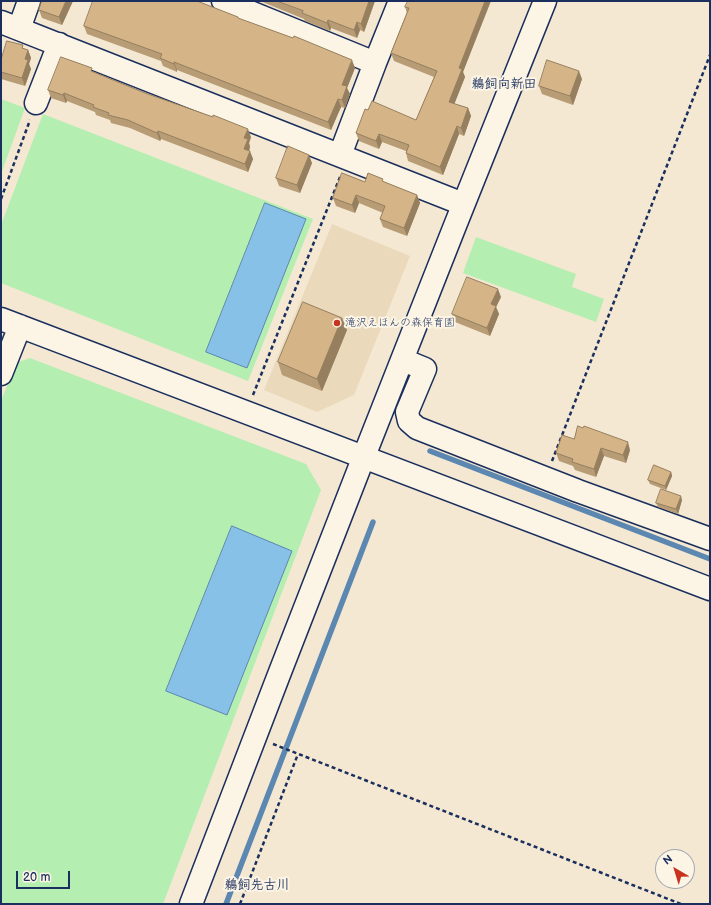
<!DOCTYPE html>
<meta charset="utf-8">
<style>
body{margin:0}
#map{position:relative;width:711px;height:905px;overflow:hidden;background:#f4e8d2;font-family:"Balsamiq Sans",sans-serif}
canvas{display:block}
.frame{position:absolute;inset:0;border:2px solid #1b2f5e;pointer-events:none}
.north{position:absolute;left:655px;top:849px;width:40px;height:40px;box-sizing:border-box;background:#fcf5e5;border:1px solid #a2a6af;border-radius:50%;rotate:322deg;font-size:11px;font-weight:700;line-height:16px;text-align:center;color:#1b2f5e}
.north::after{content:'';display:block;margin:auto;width:14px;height:18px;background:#c8321e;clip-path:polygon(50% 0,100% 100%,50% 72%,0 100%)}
.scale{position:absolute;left:16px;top:871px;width:54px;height:18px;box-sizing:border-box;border:2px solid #1b2f5e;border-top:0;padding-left:5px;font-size:12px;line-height:14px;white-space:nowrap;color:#1b2f5e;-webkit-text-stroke:3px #fcf5e5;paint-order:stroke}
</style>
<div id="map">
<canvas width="711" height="905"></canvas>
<div class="frame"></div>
<div class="north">N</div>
<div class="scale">20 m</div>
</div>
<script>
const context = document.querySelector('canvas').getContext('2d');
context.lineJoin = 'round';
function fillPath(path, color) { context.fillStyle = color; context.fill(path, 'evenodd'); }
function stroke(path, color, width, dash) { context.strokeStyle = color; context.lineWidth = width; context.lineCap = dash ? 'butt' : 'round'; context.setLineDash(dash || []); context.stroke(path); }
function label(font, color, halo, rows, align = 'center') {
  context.font = font + ' "Balsamiq Sans","Klee One",sans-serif'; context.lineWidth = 4; context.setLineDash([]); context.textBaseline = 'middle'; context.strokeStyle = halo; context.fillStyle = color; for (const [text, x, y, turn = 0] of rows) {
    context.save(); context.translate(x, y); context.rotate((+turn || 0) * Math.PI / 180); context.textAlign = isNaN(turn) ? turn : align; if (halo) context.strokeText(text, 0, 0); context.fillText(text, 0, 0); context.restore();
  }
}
const built = new Path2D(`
 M332 224 410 256 354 395 317 412 264 390Z`);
const green = new Path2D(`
 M1 99 25 108 1 174Z
 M43 114 313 219 248 381 1 283V225Z
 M476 237 576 274 572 287 604 299 596 322 463 273Z
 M30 358 306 464 321 490 163 904H1V401L16 363Z`);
const water = new Path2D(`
 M265 203 306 219 247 368 206 352Z
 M232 526 292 551 227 715 166 691Z`);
const stream = new Path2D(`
 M430 451 710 559
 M226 904 373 522`);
const path = new Path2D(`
 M1 199 30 120
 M253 395 340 177
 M552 461 710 55
 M273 744 681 904
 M240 904 298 754`);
const minor = new Path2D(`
 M223 1 375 63 400 1
 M1 22 463 204
 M19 29 29 1
 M36 103 59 44
 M340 155 375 63
 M1 319 710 589
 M403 360 425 369 407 412 409 421 417 428 578 491 710 539
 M1 374 20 326
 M191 904C306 602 424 301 545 1`);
const wall = new Path2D(`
 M73 1 62 25 42 18 39 10Z
 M260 1H375L364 32 360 30 357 38 331 28 330 31 305 21 304 19Z
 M405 7 486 12 463 72 465 77 454 104 468 108 471 116 464 136 459 134 443 175 408 161 406 153V151L382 142 379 149 359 141 356 133 368 110 416 120 434 77 394 61 391 53 407 13Z
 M239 19 355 68 347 88 350 94 345 108 341 107 331 130 177 70V72L163 66 161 61 87 34 84 26Z
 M24 49 28 50 31 58 29 64 31 69 25 86 1 79V60Z
 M94 72 251 137 249 143 250 147 249 151 253 159 248 172 161 139 160 141 130 128 111 123 110 120 96 115 95 112 67 101 66 103 51 98 48 90Z
 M582 79 573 105 542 94 539 86Z
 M312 163 300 193 279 186 276 178Z
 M365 182H384L417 195 420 203 407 236 383 227 380 219 383 213 359 203 355 213 336 206 333 198Z
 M501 297 496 307 499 314 490 336 455 322 452 314Z
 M342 318 347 330 322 391 282 375 278 362Z
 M574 439 630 450 626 463 604 456 596 477 575 470 573 466 559 461 556 453Z
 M671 472 672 476 666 490 650 484 648 480Z
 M682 500 678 514 658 507 656 503Z`);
const shadedWall = new Path2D(`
 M66 1H73L62 25 59 17Z
 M369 1H375L364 32 361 24Z
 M485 1H491L463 72 465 77 452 110 449 102 459 68Z
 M328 20 331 28 330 31 327 23Z
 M357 22 360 30 357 38 354 30Z
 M28 50 31 58 29 64 31 69 25 86 22 78 25 59Z
 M352 60 355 68 347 88 350 94 345 108 342 100V85Z
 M174 62 177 70V72L174 64Z
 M579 71 582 79 573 105 570 96Z
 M64 93 67 101 66 103 63 95Z
 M338 99 341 107 331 130 328 122Z
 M468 108 471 116 464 136 461 128Z
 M457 126 459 134 443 175 440 167Z
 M248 129 251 137 249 143 250 147 247 157 244 149V138Z
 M158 131 161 139 160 141 157 133Z
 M379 134 382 142 379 149 376 141Z
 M250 151 253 159 248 172 245 164Z
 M309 155 312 163 300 193 297 185Z
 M356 195 359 203 355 213 352 205Z
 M417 195 420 203 407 236 404 228Z
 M498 289 501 297 496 307 499 314 490 336 487 328 491 304Z
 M342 318 347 330 322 391 317 379Z
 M628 442 630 450 626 463 623 455Z
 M601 448 604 456 596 477 594 469Z
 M671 472 672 476 666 490 665 486Z
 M681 496 682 500 678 514 676 509Z`);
const building = new Path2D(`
 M42 1H66L59 17 39 10Z
 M93 1H197L238 17V18L293 38 294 36 352 60 342 85 347 86 342 100 338 99 328 122 174 62V64L160 58 162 54 84 26Z
 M277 1H369L361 24 357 22 354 30 328 20 327 23 302 13 303 11Z
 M408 1H485L459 68 462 69 449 102 468 108 461 128 457 126 440 167 406 153 409 145 379 134 376 141 356 133 365 109 368 110 372 101 416 120 437 71 391 53 409 8 405 7Z
 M7 41 23 45 22 48 28 50 25 59 28 60 22 78 1 72V60Z
 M61 57 92 68 91 71 145 93 213 117V115L248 129 244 138 248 139 244 149 250 151 245 164 158 131 157 133 128 120 108 115 109 113 93 107 94 105 64 93 63 95 48 90Z
 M547 60 579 71 570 96 539 86Z
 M288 146 309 155 297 185 276 178Z
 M342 173 365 182 368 173 383 179 382 181 417 195 404 228 380 219 385 206 356 195 352 205 333 198Z
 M467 277 498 289 491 304 496 306 487 328 452 314Z
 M303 302 342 318 317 379 278 362Z
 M578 426 583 428 584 426 628 442 623 455 601 448 594 469 572 462 573 459 556 453 562 435 574 439Z
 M654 465 671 472 665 486 648 480Z
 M661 489 681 496 676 509 656 503Z`);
const markers = [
 [337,323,4,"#c8321e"]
];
const poiNames = [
 ["滝沢えほんの森保育園",345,323]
];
const quarterNames = [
 ["鵜飼向新田",504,85],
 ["鵜飼先古川",257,886]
];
fillPath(built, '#ebd9bc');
fillPath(green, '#b5eeb1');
fillPath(water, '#88c1e7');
stroke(water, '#5c87b0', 1);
stroke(stream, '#5c87b0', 5.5);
stroke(minor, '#1b2f5e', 25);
stroke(path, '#1b2f5e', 2.5, [4, 3]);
stroke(minor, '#fcf5e5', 22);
fillPath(wall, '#b79c75');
fillPath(shadedWall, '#957f5f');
fillPath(building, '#d5b588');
stroke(building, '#957f5f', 1);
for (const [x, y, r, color] of markers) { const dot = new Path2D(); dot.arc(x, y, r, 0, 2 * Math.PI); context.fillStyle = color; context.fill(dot); stroke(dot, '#fcf5e5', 1.5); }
label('11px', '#1b2f5e', '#fcf5e5', poiNames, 'left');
label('bold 13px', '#1b2f5e', '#fcf5e5', quarterNames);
</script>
